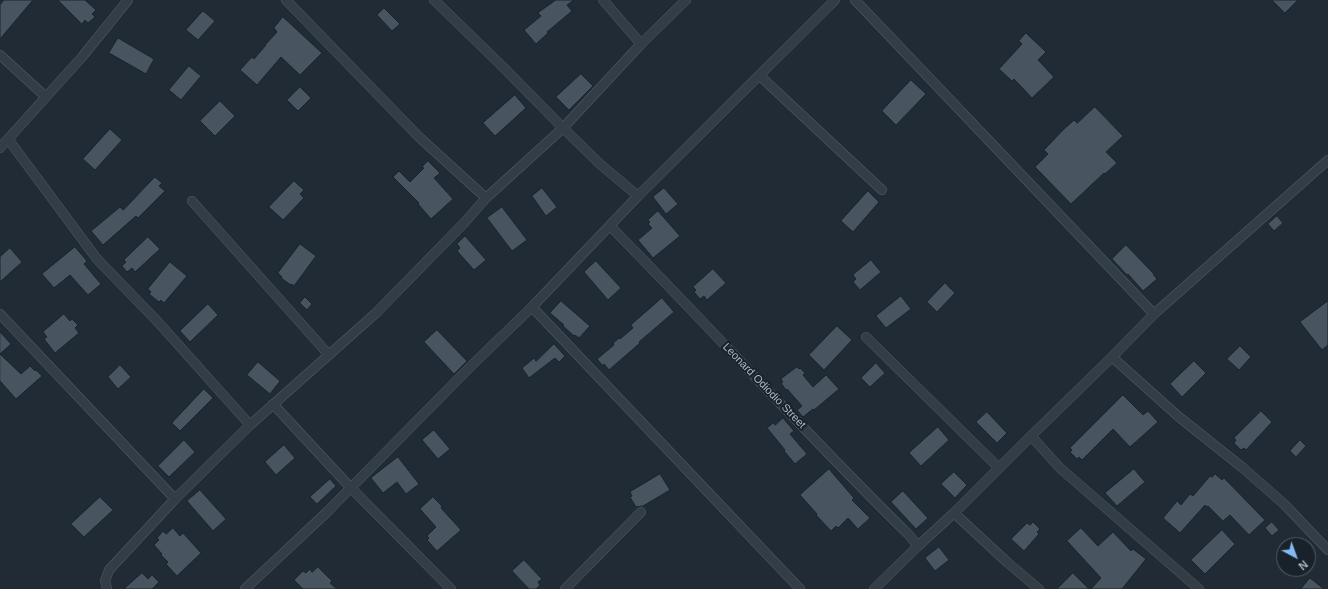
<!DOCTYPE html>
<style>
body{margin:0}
#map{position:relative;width:1328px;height:589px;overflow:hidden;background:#202b35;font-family:Arial,sans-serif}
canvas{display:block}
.north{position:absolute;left:1276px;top:537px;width:40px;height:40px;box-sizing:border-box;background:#19222a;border:1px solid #545e67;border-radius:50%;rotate:139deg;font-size:11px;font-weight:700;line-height:16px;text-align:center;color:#adb8c2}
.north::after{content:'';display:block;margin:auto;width:14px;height:18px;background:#84b9f1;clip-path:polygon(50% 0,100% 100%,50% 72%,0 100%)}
</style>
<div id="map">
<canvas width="1328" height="589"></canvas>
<div class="north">N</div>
</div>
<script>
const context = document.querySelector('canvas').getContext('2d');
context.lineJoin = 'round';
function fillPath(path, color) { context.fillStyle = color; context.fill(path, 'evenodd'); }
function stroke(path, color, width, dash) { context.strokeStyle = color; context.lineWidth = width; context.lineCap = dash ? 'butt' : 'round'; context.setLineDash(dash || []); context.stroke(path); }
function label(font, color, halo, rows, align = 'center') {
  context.font = font + ' Arial,sans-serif'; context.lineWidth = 4; context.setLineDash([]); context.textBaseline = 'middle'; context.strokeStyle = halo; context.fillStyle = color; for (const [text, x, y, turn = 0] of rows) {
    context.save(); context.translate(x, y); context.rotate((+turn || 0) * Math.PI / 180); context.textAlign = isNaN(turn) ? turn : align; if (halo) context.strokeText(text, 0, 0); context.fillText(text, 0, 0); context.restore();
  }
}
const building = new Path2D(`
 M4 0H33L0 39V5Z
 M58 0H85L96 10 92 14 95 17 88 23 85 20 82 24Z
 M556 0H574L567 5 572 11 547 32 548 33 536 44 524 30 541 16 538 13Z
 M1272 0H1298L1285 13Z
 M384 8 400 24 392 31 377 15Z
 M203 11 215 21 198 40 186 30Z
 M283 17 322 53 300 75 281 57 257 85 240 70 252 57 254 59 266 45H265L277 32 274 28Z
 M1026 33 1046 52 1038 60 1054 77 1032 98 1014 79 1012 81 999 69 1022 44 1019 41Z
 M118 38 154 59 146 74 109 53Z
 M189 66 201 76 181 100 169 90Z
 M581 74 593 86 569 110 556 97Z
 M911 80 926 94 896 125 882 111Z
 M300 87 311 98 298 111 287 100Z
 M515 95 526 108 495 136 483 123Z
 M220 101 235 116 215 136 200 121Z
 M1095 107 1123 136 1106 152 1117 163 1105 174 1104 173 1071 204 1035 167 1048 154 1044 150 1063 130 1074 120 1077 123Z
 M110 129 122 140 95 170 83 159Z
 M428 161 440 173 434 178 453 199 431 219 418 204 419 203 393 177 399 171 410 182 424 168 422 167Z
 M155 177 162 183 159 186 165 191 138 218 136 216 103 245 91 231 120 207 123 210Z
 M294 181 304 190 300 194 304 198 283 220 269 207Z
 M542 188 557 207 546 216 532 196Z
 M664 188 678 204 666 214 653 197Z
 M868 191 879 202 853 232 841 221Z
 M502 207 527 240 512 251 487 218Z
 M658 211 680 236 653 258 638 240 652 228 648 224 650 222 648 220Z
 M1277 216 1283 223 1274 231 1268 224Z
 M465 236 486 260 474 270 457 251 460 248 457 244Z
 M148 237 160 249 135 272 132 268 127 272 122 266 126 262 124 260Z
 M300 244 316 256 294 286 292 284 291 285 281 278 282 277 278 273Z
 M1126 245 1154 274H1153L1157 279 1143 291 1128 274 1127 275 1112 259Z
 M75 247 87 261 84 264 101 284 88 295 70 275 54 288 42 274Z
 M10 248 22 262 0 282V257Z
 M871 260 881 272 860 290 853 282 856 279 853 275Z
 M596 261 621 288 608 300 584 272Z
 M170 262 187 276 164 303 161 300 159 302 149 294 151 292 148 289Z
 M713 269 726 283 707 300 704 296 700 299 694 292 696 290 693 287Z
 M945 283 955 293 937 312 927 302Z
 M901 296 911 309 886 328 876 316Z
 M305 297 312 304 307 310 300 303Z
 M662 298 674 312 639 342 640 343 609 370 604 364 603 366 597 359 614 345 613 343 619 338 620 339 633 328 631 325Z
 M561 301 590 326 579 338 575 335 574 336 563 326 564 325 550 313Z
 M1328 301V345L1322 350 1300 322Z
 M208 304 218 315 190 342 180 331Z
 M64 314 70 321 72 319 78 325 75 328 79 333 55 353 44 339 47 337 43 332Z
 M837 326 852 340 824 370 809 355Z
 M437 330 467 361 454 374 424 342Z
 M0 332 11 344 0 354 21 374 30 366 35 371 36 370 42 376 16 399 0 381Z
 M554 344 565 356 559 362 555 358 529 378 522 368 534 358 536 361Z
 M1240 346 1251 357 1239 370 1227 359Z
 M1194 361 1206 373 1182 397 1170 384Z
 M258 362 280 381 270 394 247 375Z
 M876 363 885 373 870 387 861 378Z
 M120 365 131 377 118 389 108 377Z
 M797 367 799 369 800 368 805 373 803 375 813 387 826 375 839 389 814 410 813 409 803 417 797 410 802 406 787 389 786 390 781 383 783 382 781 379Z
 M204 389 213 398 180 431 172 423Z
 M1123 395 1143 415 1148 411 1158 422 1130 447 1113 429 1082 460 1079 457 1077 459 1070 452 1072 450 1070 448Z
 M1261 411 1272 422 1246 450 1244 448 1241 450 1234 443 1236 440 1234 438Z
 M987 412 1007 433 997 443 976 422Z
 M783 418 794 431 790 434 807 454 795 464 784 451 785 450 767 428 773 423 775 425Z
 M938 427 949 440 921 466 909 453Z
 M434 430 450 449 438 459 422 440Z
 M184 440 195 452 169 477 158 466Z
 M1300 440 1306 446 1296 457 1290 451Z
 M284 445 295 458 276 475 265 462Z
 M398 457 419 484 406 494 397 482 383 493 371 478Z
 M829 469 854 498 852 500 870 518 858 529 848 518 838 528 836 526 831 531 816 515 817 514 800 495Z
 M1134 469 1145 482 1117 506 1105 493Z
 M954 472 967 485 955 498 941 484Z
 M660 474 670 490 643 506 636 507 630 497 632 496 630 492Z
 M1215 474 1222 480 1224 478 1265 520 1249 535 1230 515 1223 521 1208 506 1207 507 1205 505 1180 533 1163 518 1177 501 1181 505 1190 494 1193 496 1210 476 1212 477Z
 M330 479 336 486 317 504 310 497Z
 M200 490 226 519 213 531 187 501Z
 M903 491 928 518 916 529 891 502Z
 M100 497 113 510 84 537 71 524Z
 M433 497 442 506 441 508 461 530 437 551 427 540 429 538 427 536 436 527 420 509Z
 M1033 522 1040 529 1037 532 1039 534 1024 551 1011 539 1027 523 1030 525Z
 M1272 522 1279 530 1272 536 1265 528Z
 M173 528 180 536 183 533 201 553 177 576 166 564 168 562 161 555 162 554 154 545 159 540 157 538 163 531 166 534Z
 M1081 528 1098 546 1113 532 1131 551 1133 549 1146 559 1122 589H1091L1101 578 1067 541Z
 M1222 530 1235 544 1205 574 1191 560Z
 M939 547 949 560 935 571 925 558Z
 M524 560 542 579 538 582 540 585 536 589H529L512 571Z
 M318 567 332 581 330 583 337 589H303L294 580 303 571 306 573 310 569 312 572Z
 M142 573 148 579 152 575 159 582 152 589H124Z
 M1073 573 1089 589H1057Z
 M1310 578 1324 589H1301Z`);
const street = new Path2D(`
 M434 0 503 67 563 128 600 164 638 196
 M855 0 1154 314
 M641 44 686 0
 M0 55 46 97
 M760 76 882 190
 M8 139 97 259 158 322 250 425
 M0 148 82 57 128 0
 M486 198 563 128 641 44 603 0
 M192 201 329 355
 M610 226C711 328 806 434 908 534L918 546
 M532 307 800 589
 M0 314 175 499 250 425 376 313 465 222 486 198 419 137 286 0
 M866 337 999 468
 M1112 357 1179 417 1243 468 1284 504 1328 550
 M273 404 351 488 451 589
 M1031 436 1060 468 1199 589
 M954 513 1008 563 1039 589
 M107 589 105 581 109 570 175 499
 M245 589 326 513 470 367 532 307 638 196 835 0
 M565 589 641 512
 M874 589 918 546 954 513 1031 436 1112 357 1154 314 1328 160`);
const streetNames = [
 ["Leonard Odiodio Street",764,386,46]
];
fillPath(building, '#485560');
stroke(building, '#1b242c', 1);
stroke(street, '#515b63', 10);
stroke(street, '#333d45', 9);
label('11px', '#adb8c2', '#19222a', streetNames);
</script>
